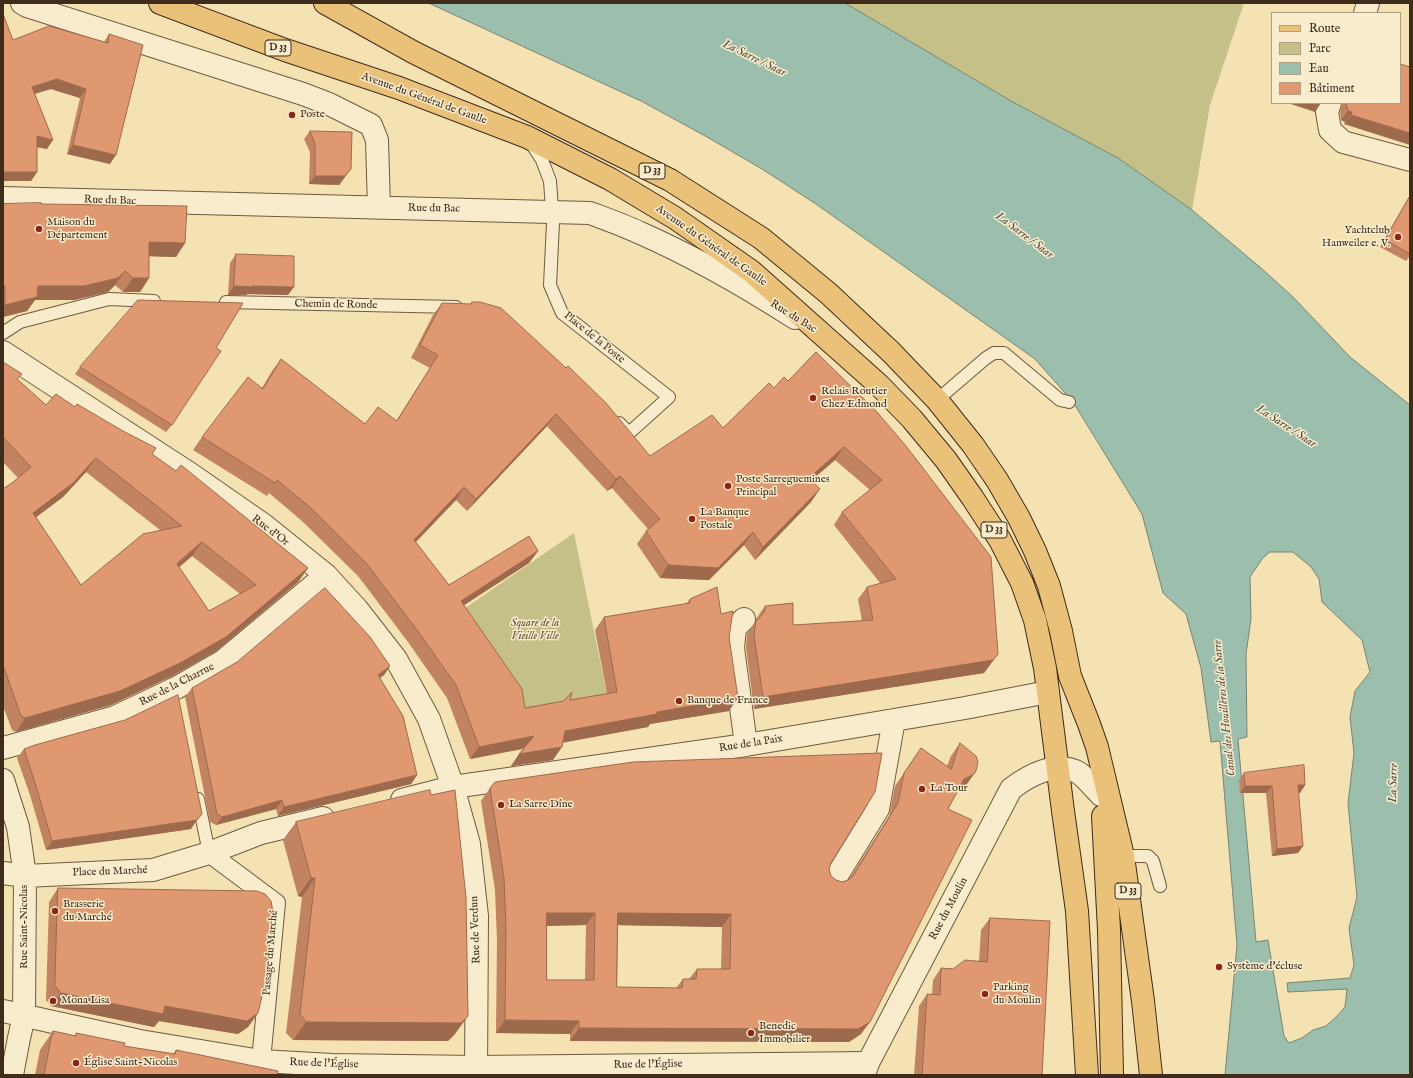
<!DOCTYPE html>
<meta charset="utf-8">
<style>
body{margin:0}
#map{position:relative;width:1413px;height:1078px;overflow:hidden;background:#f5e2b2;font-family:"IM FELL English",serif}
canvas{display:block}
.frame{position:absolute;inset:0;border:4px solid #402c1d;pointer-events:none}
.legend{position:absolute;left:1271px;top:12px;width:130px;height:92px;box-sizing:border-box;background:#f8eccd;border:1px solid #ae9f87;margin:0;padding:5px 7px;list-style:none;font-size:12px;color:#402c1d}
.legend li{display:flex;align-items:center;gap:8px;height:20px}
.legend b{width:20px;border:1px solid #ae9f87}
</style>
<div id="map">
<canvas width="1413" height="1078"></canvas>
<div class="frame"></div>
<ul class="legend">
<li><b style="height:5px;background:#eac179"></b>Route</li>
<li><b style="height:11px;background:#c4c087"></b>Parc</li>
<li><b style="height:11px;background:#9cbead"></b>Eau</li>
<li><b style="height:11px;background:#e09870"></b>Bâtiment</li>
</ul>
</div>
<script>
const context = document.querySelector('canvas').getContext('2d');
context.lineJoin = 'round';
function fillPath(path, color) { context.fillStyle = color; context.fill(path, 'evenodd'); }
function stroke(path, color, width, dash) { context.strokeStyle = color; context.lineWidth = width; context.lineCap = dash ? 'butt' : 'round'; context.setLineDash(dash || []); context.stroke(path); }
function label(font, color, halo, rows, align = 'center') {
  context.font = font + ' "IM FELL English",serif'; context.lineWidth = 3; context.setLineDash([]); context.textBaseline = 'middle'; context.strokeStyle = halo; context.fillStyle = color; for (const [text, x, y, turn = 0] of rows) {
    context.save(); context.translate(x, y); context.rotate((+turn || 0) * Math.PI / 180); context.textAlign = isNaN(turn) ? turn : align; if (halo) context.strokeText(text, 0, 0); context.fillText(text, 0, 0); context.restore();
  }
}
const green = new Path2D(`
 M845 3H1244L1210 105 1192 210 1118 158 1011 101Z
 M574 533 609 705 516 721 458 613Z`);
const water = new Path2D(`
 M429 3H845L1011 101 1118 158 1192 210 1261 268 1293 297 1350 357 1410 405V1075H1225L1237 945 1220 741 1211 742 1201 668 1186 614 1163 593 1142 514 1073 402 1035 359 816 204 762 169 707 137 643 102ZM1270 552H1293L1311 567 1319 579 1322 602 1362 640 1370 672 1355 691 1350 717 1354 753 1348 803 1357 897 1349 928 1354 965 1350 978 1287 983 1288 992 1347 989 1345 1007 1337 1016 1326 1026 1313 1030 1302 1038 1289 1043 1284 1036 1268 940 1256 942 1238 739 1247 737 1246 654 1251 619 1250 577 1262 559Z`);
const service = new Path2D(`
 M531 143 542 160 550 181 553 223 550 285 562 313 669 397 629 433 619 423
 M226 302 456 307
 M3 333 20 322 109 299 154 301
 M937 400 986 358 994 353H1004L1060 400 1069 402
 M198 799 209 853
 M1123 856H1148L1153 861 1160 886`);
const pedestrian = new Path2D(`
 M209 853 276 903 261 1061`);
const minor = new Path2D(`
 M22 3 27 6 303 94 329 104 371 125 377 140 379 208
 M1365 13 1368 3
 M1330 103 1327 112 1330 130 1343 142 1410 160
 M3 198 590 213C606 219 623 225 638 232 693 256 745 286 795 318
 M3 352 192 475 264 525 326 575 357 609 396 659 429 719 453 787 469 844 477 916 476 1075
 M744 619 735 628 733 648 746 745
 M3 748 115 717 176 688 223 661 326 575
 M3 780 18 827 25 876 24 1016 19 1038 12 1075
 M402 800 453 787 746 745 965 708 1048 692
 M3 873 25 876 153 870 209 853 261 833 323 818
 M833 882 878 809 894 720
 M3 1011 140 1041 261 1061 332 1065 475 1067 868 1063`);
const tertiary = new Path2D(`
 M864 1075 868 1063 1011 789C1029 775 1057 760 1079 773 1087 779 1094 788 1101 795`);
const primary = new Path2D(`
 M160 3 285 50 399 88 527 137 610 179 675 218 751 271 879 385 912 419 946 460 972 497 1000 540 1022 583 1035 620 1045 668 1063 811 1077 911 1087 1075
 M325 3 413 52 670 180 761 238 828 293 891 352 937 400 973 445 997 480 1019 518 1035 551 1049 586 1061 631 1070 676 1089 724 1097 747 1123 856 1143 1001 1151 1075
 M1103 816 1109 930 1112 1075`);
const wall = new Path2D(`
 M109 34 110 164 67 154 80 98 51 89 35 94 47 149 37 147V172L31 181 13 40 104 42Z
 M1342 103H1400L1344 124 1345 122 1341 120 1340 113Z
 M310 131 345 177 339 185 309 184 310 152 304 139Z
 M1410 196V256L1406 261 1380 247 1406 202Z
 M3 204H41L185 243 176 257 149 256V278L140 292H123L115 285 108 292 74 300H35L27 311 3 317Z
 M236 254 288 295 247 294V295H228L230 263Z
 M442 303 650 456 723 428 774 388 788 381 816 352 998 654 984 673 754 709 746 648 747 634 756 621V619L765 606 793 625 862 621 858 599 867 587 880 583 834 525 842 512 870 490 835 460 812 480 811 502 755 560 744 545 709 580 660 578 637 544 646 531 648 529 612 488 607 491 547 426 467 511 456 500 416 542 449 585 538 551 529 563 464 605 525 708 607 694 595 630 604 617 686 604 690 599 721 614 729 637V711L650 724 648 727 563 742 553 760 511 766 523 749 470 759 447 698 408 642 358 576 302 521 269 493 267 496 193 450 202 437 262 388 272 371 281 359 365 424 396 421 430 368 411 358 433 315Z
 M216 348 172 425 166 432 75 374 80 367Z
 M3 362 18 380 46 405 75 407 152 454 308 568 298 582 216 651 170 677 111 705 16 732 12 730 3 706V489L18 478 3 462ZM86 472 160 530 81 585 36 517 63 497ZM192 556 240 594 209 611 179 567Z
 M390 666 384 675 380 678 417 775 411 784 278 816 276 809 216 825 210 822 185 697 192 688Z
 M960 743 965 787 958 790 948 809 861 1034 849 1042 570 1041V1034L496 1033 497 940 495 890 481 801 490 788 831 863 829 869 831 876 836 880 842 882 848 880 850 878 889 816 895 786 921 748 947 766 951 756ZM586 925 585 980H547V926ZM618 925 722 927 721 969H697L689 979H683L676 988 617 987Z
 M24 749 191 829 46 850 30 795 17 758Z
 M1244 773 1305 785 1300 793H1298L1303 846 1298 853 1272 856 1266 793H1240L1239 780Z
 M296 822 455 1034 448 1041 293 1040 286 1033 302 897 298 896 283 840Z
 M58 888 258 1013 248 1027 238 1034 159 1021 154 1027 51 1006 46 1000 49 902Z
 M990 918 1042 1075H914L919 1006 927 994H932L933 980 941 968 953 969 979 961 981 930Z
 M53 1031 75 1036 76 1033 124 1046 173 1054 176 1050 277 1075H35L40 1050Z`);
const shadedWall = new Path2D(`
 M57 79 86 89 80 98 51 89 26 96 32 87Z
 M1288 103H1321L1315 112Z
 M1348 111 1352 112 1345 122 1341 120Z
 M1351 115 1410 133V145L1344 124Z
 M37 136 53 140 47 149 31 146Z
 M73 145 116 155 110 164 67 154Z
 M351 169 339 185 309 184 315 176Z
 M3 172H37L31 181H3Z
 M149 242 185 243 176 257 139 256Z
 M125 271 115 285 108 292 74 300H35L27 311 3 317V308L5 305 38 286Z
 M133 278H149L140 292H123Z
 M234 286H253L294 287 288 295 247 294V295H228Z
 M556 414 547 426 467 511 476 499Z
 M844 447 835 460 800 490 809 478Z
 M96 458 86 472 63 497 23 527 33 513Z
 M620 476 612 488 607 491 616 479Z
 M464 487 456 500 405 553 414 540Z
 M820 489 811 502 755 560 763 547Z
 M753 532 744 545 709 580 660 578 668 565Z
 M202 542 192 556 167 578 177 564Z
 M538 551 529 563 452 613 461 601Z
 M308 568 298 582 216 651 170 677 111 705 16 732 25 718Z
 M998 654 984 673 754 709 763 697Z
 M390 666 384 675 372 683 378 675Z
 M738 698 729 711 650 724 648 727 556 744 565 731 657 712Z
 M534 736 526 748 470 759 479 747Z
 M562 747 553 760 511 766 519 754Z
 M974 774 965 787 955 791 964 779Z
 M417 775 411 784 278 816 284 807Z
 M1298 785H1305L1300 793H1292Z
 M1245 786H1272L1266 793H1240Z
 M282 800 276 809 216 825 222 817Z
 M197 820 191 829 46 850 52 841Z
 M1303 846 1298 853 1272 856 1277 849Z
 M311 878H315L302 897 298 896Z
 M547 913H595L586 925 538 926Z
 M618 913 731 914 722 927 609 925Z
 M61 993 165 1006 258 1013 248 1027 238 1034 159 1021 154 1027 51 1006Z
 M468 1016 455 1034 448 1041 293 1040 306 1022Z
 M505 1020 579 1021 570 1034 496 1033Z
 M870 1022 861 1034 849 1042 570 1041 579 1028Z`);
const building = new Path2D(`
 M3 14 13 40 49 26 108 43 109 34 143 45 116 155 73 145 86 89 57 79 32 87 53 140 37 136V172H3Z
 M1400 64 1410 67V133L1351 115 1352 112 1348 111 1346 103H1400Z
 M310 131 352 132 351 169 345 176H315V144Z
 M1410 196V254L1385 240Z
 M41 203V204L187 206 185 243 149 242V278H133L125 271 118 278 84 286H38L37 297 5 305V286H3V204Z
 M236 254 294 256V287L253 286V287L234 286Z
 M138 300 243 303 216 348 221 351 172 425 80 367Z
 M472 302H480L501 308 566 368 568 366 606 403 650 456 712 415 723 428 769 383 774 388 784 377 788 381 816 352 877 412 906 446 991 557 998 654 993 660 763 697 754 635 756 621 762 615 765 610V606L793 603V625L873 620 867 587 896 579 842 512 882 480 844 447 809 478 820 489 763 547 753 532 718 568 668 565 646 531 660 519 620 476 616 479 556 414 476 499 464 487 414 540 449 585 529 536 538 551 461 601 522 689 525 708 564 701 572 692 570 700 617 692 604 617 690 603V599L717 587 721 614 733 611 729 637 738 698 657 712V714L565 731 562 747 519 754 534 736 479 747 456 685 417 630 367 564 311 508 277 480 275 483 202 437 248 377 263 389 281 359 365 424 378 407 397 421 438 355 420 345 442 303 471 304Z
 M3 362 22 374 17 379 46 405 56 394 75 407 77 404 123 431 156 448 152 454 176 471 181 465 308 568 226 637 180 663 120 691 25 718 21 716 3 665V489L12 483 31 467 3 437ZM96 458 182 526 143 534 81 585 33 513 73 483ZM202 542 256 585 209 611 177 564Z
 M325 588 370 637 390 666 378 675 403 716 417 775 284 807 282 800 222 817 217 814 192 688 237 662Z
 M178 695 202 814 197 820 52 841 36 786 24 749 35 745 125 720Z
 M960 743 976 756 978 762 976 771 974 774 964 779 948 809 972 820 870 1022 858 1029 579 1028V1021L505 1020 506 928 504 878 490 788 495 782 633 762 882 753 875 792 831 863 829 869 831 876 836 880 842 882 848 880 853 876 898 803 904 773 921 748 951 769ZM547 913H595L594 980H547ZM618 913 731 914 730 969H697L696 979H683L682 988 617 987Z
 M1304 765 1305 785H1298L1303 846 1277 849 1272 786H1245L1244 773Z
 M430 790 431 795 455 790 466 898 468 1016 461 1023 306 1022 300 1014 315 878H311L296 822Z
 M58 888 257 891 265 894 271 901 273 912 266 980 258 1013 247 1021 165 1006 163 1014 61 993 55 986Z
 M990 918 1050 921 1042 1075H922L927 994 940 995 941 968 953 969 965 960 987 962Z
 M53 1031 76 1036V1033L125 1043 124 1046 175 1054 176 1050 278 1071 277 1075H44L52 1033 53 1034Z`);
const markers = [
 [292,115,4,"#8f2418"],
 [39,229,4,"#8f2418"],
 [1398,237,4,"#8f2418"],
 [813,398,4,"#8f2418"],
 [728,486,4,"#8f2418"],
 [692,519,4,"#8f2418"],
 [679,701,4,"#8f2418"],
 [922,789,4,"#8f2418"],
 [501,805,4,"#8f2418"],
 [55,911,4,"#8f2418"],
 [1219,967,4,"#8f2418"],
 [985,994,4,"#8f2418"],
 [53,1001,4,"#8f2418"],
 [751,1033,4,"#8f2418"],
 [76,1063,4,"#8f2418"]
];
const shields = [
 [278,48,26],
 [652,171,26],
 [994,530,26],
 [1128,891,26]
];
const shieldNames = [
 ["D 33",278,48],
 ["D 33",652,171],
 ["D 33",994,530],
 ["D 33",1128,891]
];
const streetNames = [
 ["Avenue du Général de Gaulle",424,99,20],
 ["Rue du Bac",110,201,2],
 ["Rue du Bac",434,209,1],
 ["Avenue du Général de Gaulle",711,246,35],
 ["Chemin de Ronde",336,305,1],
 ["Rue du Bac",793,317,32],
 ["Place de la Poste",594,338,39],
 ["Rue d'Or",270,531,37],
 ["Rue de la Charrue",177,685,-27],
 ["Rue de la Paix",751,744,-9],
 ["Place du Marché",110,872,-2],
 ["Rue du Moulin",949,909,-62],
 ["Rue Saint-Nicolas",25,927,-90],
 ["Rue de Verdun",476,930,-92],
 ["Passage du Marché",271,953,-85],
 ["Rue de l'Église",324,1064,2],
 ["Rue de l'Église",648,1065,-1]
];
const poiNames = [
 ["Poste",300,115],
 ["Maison du",47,223],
 ["Département",47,236],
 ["Yachtclub",1390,231,"right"],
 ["Hanweiler e. V.",1390,244,"right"],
 ["Relais Routier",821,392],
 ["Chez Edmond",821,405],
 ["Poste Sarreguemines",736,480],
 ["Principal",736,493],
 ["La Banque",700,513],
 ["Postale",700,526],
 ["Banque de France",687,701],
 ["La Tour",930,789],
 ["La Sarre Dîne",509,805],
 ["Brasserie",63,905],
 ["du Marché",63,918],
 ["Système d'écluse",1227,967],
 ["Parking",993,988],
 ["du Moulin",993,1001],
 ["Mona Lisa",61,1001],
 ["Benedic",759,1027],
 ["Immobilier",759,1040],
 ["Église Saint-Nicolas",84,1063]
];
const parkNames = [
 ["Square de la",535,624],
 ["Vieille Ville",535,637]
];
const waterNames = [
 ["La Sarre / Saar",754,59,26],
 ["La Sarre / Saar",1024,236,37],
 ["La Sarre / Saar",1286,427,33],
 ["Canal des Houillères de la Sarre",1225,708,-96],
 ["La Sarre",1394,783,-89]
];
fillPath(green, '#c4c087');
fillPath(water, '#9cbead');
stroke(water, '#778473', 1);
stroke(service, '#6d5a42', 14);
stroke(pedestrian, '#6d5a42', 20);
stroke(minor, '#6d5a42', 24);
stroke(tertiary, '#6d5a42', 24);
stroke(primary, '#402c1d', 24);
stroke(service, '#f8eccd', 12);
stroke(pedestrian, '#f8eccd', 18);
stroke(minor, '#f8eccd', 22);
stroke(tertiary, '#f8eccd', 22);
stroke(primary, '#eac179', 22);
fillPath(wall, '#c18360');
fillPath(shadedWall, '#9d6a4e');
fillPath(building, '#e09870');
stroke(building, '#9d6a4e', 1);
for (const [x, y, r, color] of markers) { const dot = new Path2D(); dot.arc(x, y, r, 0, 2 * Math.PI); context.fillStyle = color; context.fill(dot); stroke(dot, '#f8eccd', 1.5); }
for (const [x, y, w] of shields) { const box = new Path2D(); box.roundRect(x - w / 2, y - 8, w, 16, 3); context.fillStyle = '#f8eccd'; context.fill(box); stroke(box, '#402c1d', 1); }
label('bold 10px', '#402c1d', null, shieldNames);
label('11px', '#402c1d', '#f8eccd', streetNames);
label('11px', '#402c1d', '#f8eccd', poiNames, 'left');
label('italic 11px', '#615138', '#f8eccd', parkNames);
label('italic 12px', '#575041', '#f8eccd', waterNames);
</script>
